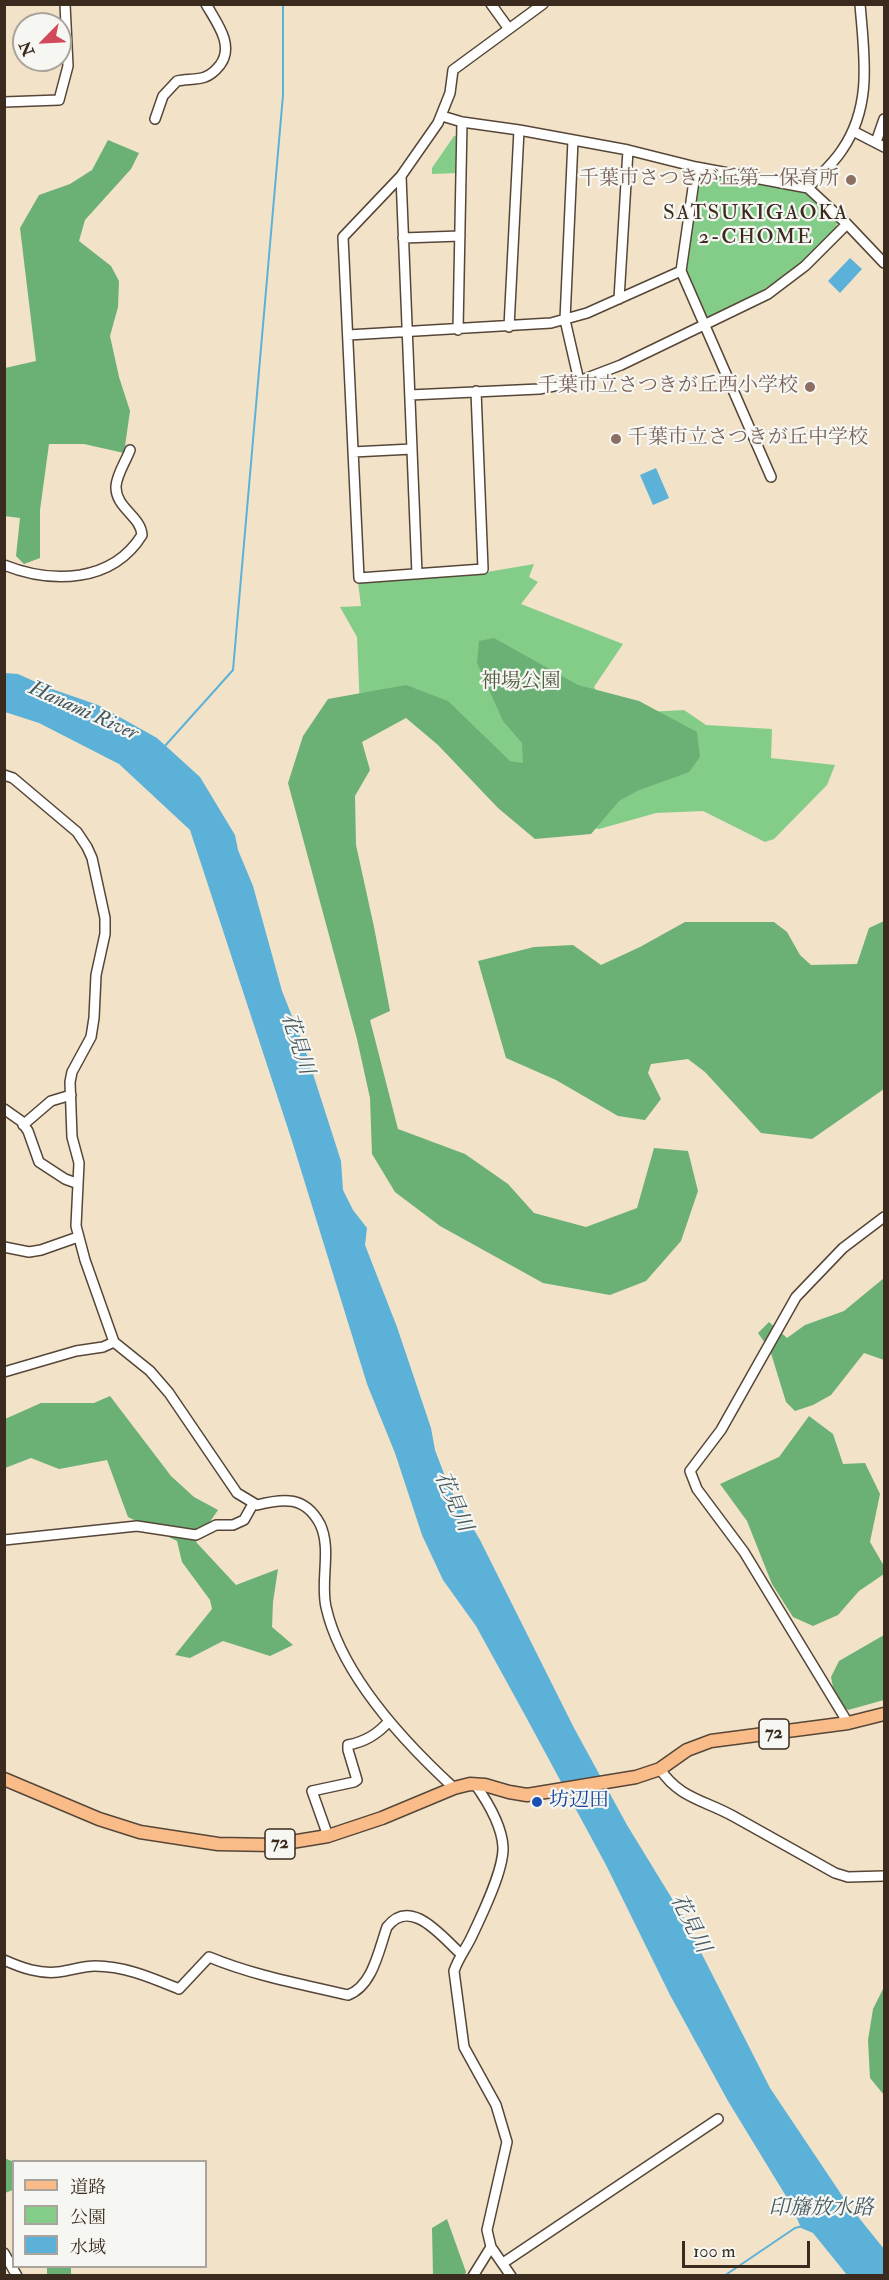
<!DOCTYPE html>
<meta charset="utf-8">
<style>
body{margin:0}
#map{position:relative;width:889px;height:2280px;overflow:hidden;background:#f1e2c8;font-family:"IM FELL Double Pica","Noto Serif JP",serif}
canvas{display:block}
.frame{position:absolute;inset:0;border:6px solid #3b2a1e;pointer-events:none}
.legend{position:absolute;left:12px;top:2160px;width:195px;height:108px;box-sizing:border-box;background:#f6f6f2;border:2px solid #aba49d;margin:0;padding:8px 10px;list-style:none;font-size:18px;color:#3b2a1e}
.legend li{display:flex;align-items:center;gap:12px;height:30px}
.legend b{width:30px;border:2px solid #aba49d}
.north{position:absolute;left:12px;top:12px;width:60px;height:60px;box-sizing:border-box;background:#f6f6f2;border:2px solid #aba49d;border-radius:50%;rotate:246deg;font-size:16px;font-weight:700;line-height:24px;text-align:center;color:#3b2a1e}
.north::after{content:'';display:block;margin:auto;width:21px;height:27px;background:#d1495b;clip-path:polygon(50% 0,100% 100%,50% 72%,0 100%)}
.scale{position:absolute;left:682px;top:2241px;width:128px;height:27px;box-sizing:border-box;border:3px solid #3b2a1e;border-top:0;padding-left:8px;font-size:18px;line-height:21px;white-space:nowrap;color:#3b2a1e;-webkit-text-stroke:4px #f6f6f2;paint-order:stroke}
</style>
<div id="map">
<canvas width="889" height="2280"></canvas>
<div class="frame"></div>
<ul class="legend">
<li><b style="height:8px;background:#f9bc89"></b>道路</li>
<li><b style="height:16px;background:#84cd89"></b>公園</li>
<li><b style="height:16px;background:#5cb1d8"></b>水域</li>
</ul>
<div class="north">N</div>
<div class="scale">100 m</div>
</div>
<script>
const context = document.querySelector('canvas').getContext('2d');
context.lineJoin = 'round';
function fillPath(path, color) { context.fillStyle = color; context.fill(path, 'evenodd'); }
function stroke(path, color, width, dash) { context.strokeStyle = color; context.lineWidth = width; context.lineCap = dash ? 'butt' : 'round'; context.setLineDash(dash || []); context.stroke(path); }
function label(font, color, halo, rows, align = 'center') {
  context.font = font + ' "IM FELL Double Pica","Noto Serif JP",serif'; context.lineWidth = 4.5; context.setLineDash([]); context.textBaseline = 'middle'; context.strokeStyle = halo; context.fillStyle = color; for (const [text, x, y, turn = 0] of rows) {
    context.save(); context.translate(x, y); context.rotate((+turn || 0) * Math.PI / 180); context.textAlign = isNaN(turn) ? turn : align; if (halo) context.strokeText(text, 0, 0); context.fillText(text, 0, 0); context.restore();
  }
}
const green = new Path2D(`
 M454 136H458V173L432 174V168Z
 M703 172 805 193 837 223C836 233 828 238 821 245 788 278 750 299 708 318L704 317 685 272 699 174Z
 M534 564 529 577 538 582 521 604 623 644 594 687 611 714 684 710 706 725 772 729 771 758 835 765 827 785 774 839 765 842 703 811 656 813 599 829 557 821 450 712 360 709 357 637 340 607 361 606 358 582 470 575Z`);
const forest = new Path2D(`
 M108 140 139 153 131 169 85 220 79 241 111 266 119 281 118 307 110 336 119 377 130 411 124 453 84 444H49L40 510V558L24 564 16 556 20 518 4 516 5 368 36 361 20 228 39 195 70 184 92 170Z
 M494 638 578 685 639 701 697 732 700 757 689 772 637 791 619 801 591 834 535 839 498 808 438 745 406 718 362 742 370 770 355 796 356 845 374 927 390 1011 370 1020 398 1129 465 1154 508 1184 534 1213 586 1227 637 1208 654 1148 688 1151 698 1191 681 1241 646 1281 610 1295 543 1283 440 1226 395 1192 372 1154 370 1098 357 1039 288 783 303 736 328 699 406 685 448 701 510 761 523 763 522 743 503 721 477 663 479 641Z
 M884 921V1089L812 1139 761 1133 705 1072 688 1059 651 1064 648 1073 661 1099 645 1120 618 1116 556 1080 506 1058 478 961 534 947 573 945 601 965 640 947 685 922H774L787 932 800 955 811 965 857 964 869 928Z
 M884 1278V1360L864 1353 831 1395 813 1405 795 1411 786 1402 770 1350 758 1333 769 1322 787 1338 805 1325 844 1311Z
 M110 1396 171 1476 194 1497 218 1510 196 1542 236 1585 278 1569 273 1602 272 1627 293 1645 270 1656 223 1641 190 1658 175 1655 212 1609 210 1600 182 1562 177 1541 128 1517 107 1460 59 1469 31 1458 5 1468V1419L41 1403H94Z
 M809 1416 833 1434 843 1464 865 1463 880 1494 870 1542 884 1566V1574L859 1591 838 1615 813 1626 793 1617 772 1584 747 1521 720 1484 779 1457Z
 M884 1635V1700L848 1710 836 1702 831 1677 839 1661Z
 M884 1987V2095L870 2078 868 2040 873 2009Z
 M4 2158 14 2162 13 2190 5 2193Z
 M447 2219 466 2272 465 2275H433L432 2228Z
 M47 2267H68L71 2268V2275H47Z`);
const water = new Path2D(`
 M850 258 862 269 840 293 828 281Z
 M656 468 669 498 653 505 640 475Z
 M4 673 18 674 49 688 98 705 157 738 200 777 235 835 238 850 253 886 282 991 305 1049 341 1161 343 1190 353 1210 367 1228 365 1245 397 1327 431 1428 435 1450 449 1487 480 1540 574 1728 627 1825 682 1915 770 2088 847 2203 884 2249V2275H847L813 2233 801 2228 792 2206 728 2101 670 1995 606 1865 526 1717 476 1626 443 1580 422 1535 395 1453 367 1384 292 1141 190 830 119 764 39 723 5 712Z`);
const pier = new Path2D(`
 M605 1778 612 1791 566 1799 559 1786Z`);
const stream = new Path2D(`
 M164 747 233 670 283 95V4
 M724 2276 795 2228 803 2226`);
const minor = new Path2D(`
 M491 4 509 29
 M4 102 59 100 68 66 65 4
 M442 116 462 122 519 130 628 150 696 167 808 188 847 224 884 263
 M155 119 163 96 177 81C186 79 197 80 205 77 211 75 216 70 220 65 235 45 216 22 206 4
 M853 131 884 147
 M573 140 565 320 579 381
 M876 142 884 119
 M696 167 681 271 771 477
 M401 176 417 574
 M808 188C819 176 833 164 842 150 873 105 864 55 860 4
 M403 238 460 236
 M619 299 628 150
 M509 327 519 130
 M458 330 462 122
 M348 335 551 323 587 313 681 271
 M476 391 483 569 359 578 343 237 401 176 438 123 450 93 453 70 543 4
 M410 395 539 389 579 381 621 365 768 294 805 266 847 224
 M353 452 412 449
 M4 565C52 584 112 583 142 535 141 516 115 508 116 486 117 474 126 461 130 450
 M4 775 13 778 77 832 87 847 92 858 105 918V934L96 975 94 1018 91 1037 72 1072 70 1082 72 1137 79 1163 76 1226 85 1260 114 1342 150 1371 169 1393 237 1493 257 1505C284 1498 305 1496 320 1524 332 1549 320 1581 326 1607 341 1674 404 1742 454 1788
 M4 1109 21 1121 28 1131 39 1162 65 1179 76 1183
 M23 1125 51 1101 71 1095
 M4 1247 29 1252 41 1250 78 1237
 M4 1372 76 1351 103 1347 114 1342
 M4 1540 137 1526 196 1535 216 1525H233L244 1520 253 1504
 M848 1723 744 1552 697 1489 690 1471 721 1430 796 1297 843 1248 884 1217
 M660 1769C679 1798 704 1800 733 1816 767 1835 801 1854 835 1873L848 1877 884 1876
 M475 1784C487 1801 502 1826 503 1847 504 1870 481 1917 471 1938 465 1950 458 1959 454 1971L464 2047 496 2105 507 2142 487 2230 491 2247 511 2276
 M328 1836 312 1791 354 1782 357 1780 348 1750V1745C364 1742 379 1733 389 1721
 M4 1960C22 1968 39 1974 58 1972 70 1971 82 1966 95 1966 125 1966 152 1978 179 1989L209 1957C255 1976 301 1984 348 1995 373 1986 379 1949 387 1927 411 1896 442 1937 461 1954
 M4 2253 17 2276
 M503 2263 718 2119
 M473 2276 491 2247`);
const major = new Path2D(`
 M4 1779 99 1819 140 1832 218 1844 273 1845 328 1836 382 1818 454 1788 470 1784 485 1785 509 1792 527 1795 636 1777 660 1769 687 1750 711 1741 848 1723 884 1714`);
const markers = [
 [851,180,6,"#8d6e63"],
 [810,387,6,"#8d6e63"],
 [616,439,6,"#8d6e63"],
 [537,1802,6,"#1a4fb4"]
];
const shields = [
 [774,1734,30],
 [280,1844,30]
];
const shieldNames = [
 ["72",774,1734],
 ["72",280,1844]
];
const educationNames = [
 ["千葉市さつきが丘第一保育所",839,180],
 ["千葉市立さつきが丘西小学校",798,387],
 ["千葉市立さつきが丘中学校",628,439,"left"]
];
const parkNames = [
 ["神場公園",521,683]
];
const transitNames = [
 ["坊辺田",549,1802]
];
const neighbourhoodNames = [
 ["SATSUKIGAOKA",756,214],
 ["2-CHOME",756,238]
];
const waterNames = [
 ["Hanami River",83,712,24],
 ["花見川",296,1044,72],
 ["花見川",452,1502,66],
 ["花見川",689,1924,63],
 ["印旛放水路",821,2209]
];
fillPath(green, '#84cd89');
fillPath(forest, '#6bb075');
fillPath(water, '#5cb1d8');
fillPath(pier, '#f1e2c8');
stroke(stream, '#5cb1d8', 2);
stroke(minor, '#564638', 12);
stroke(major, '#564638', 15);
stroke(minor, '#fff', 9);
stroke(major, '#f9bc89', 12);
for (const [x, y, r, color] of markers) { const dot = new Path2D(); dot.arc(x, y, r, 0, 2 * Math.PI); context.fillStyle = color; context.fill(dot); stroke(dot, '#f6f6f2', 2); }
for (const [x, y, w] of shields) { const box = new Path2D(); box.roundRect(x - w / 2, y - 15, w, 30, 4.5); context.fillStyle = '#f6f6f2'; context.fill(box); stroke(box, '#3b2a1e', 1.5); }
label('bold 18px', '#3b2a1e', null, shieldNames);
label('20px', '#785e54', '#f6f6f2', educationNames, 'right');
label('20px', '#515b3e', '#f6f6f2', parkNames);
label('20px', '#164399', '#f6f6f2', transitNames, 'left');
context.letterSpacing = '1.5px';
label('21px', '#3b2a1e', '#f6f6f2', neighbourhoodNames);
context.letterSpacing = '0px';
label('italic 21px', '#47595f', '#f6f6f2', waterNames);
</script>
